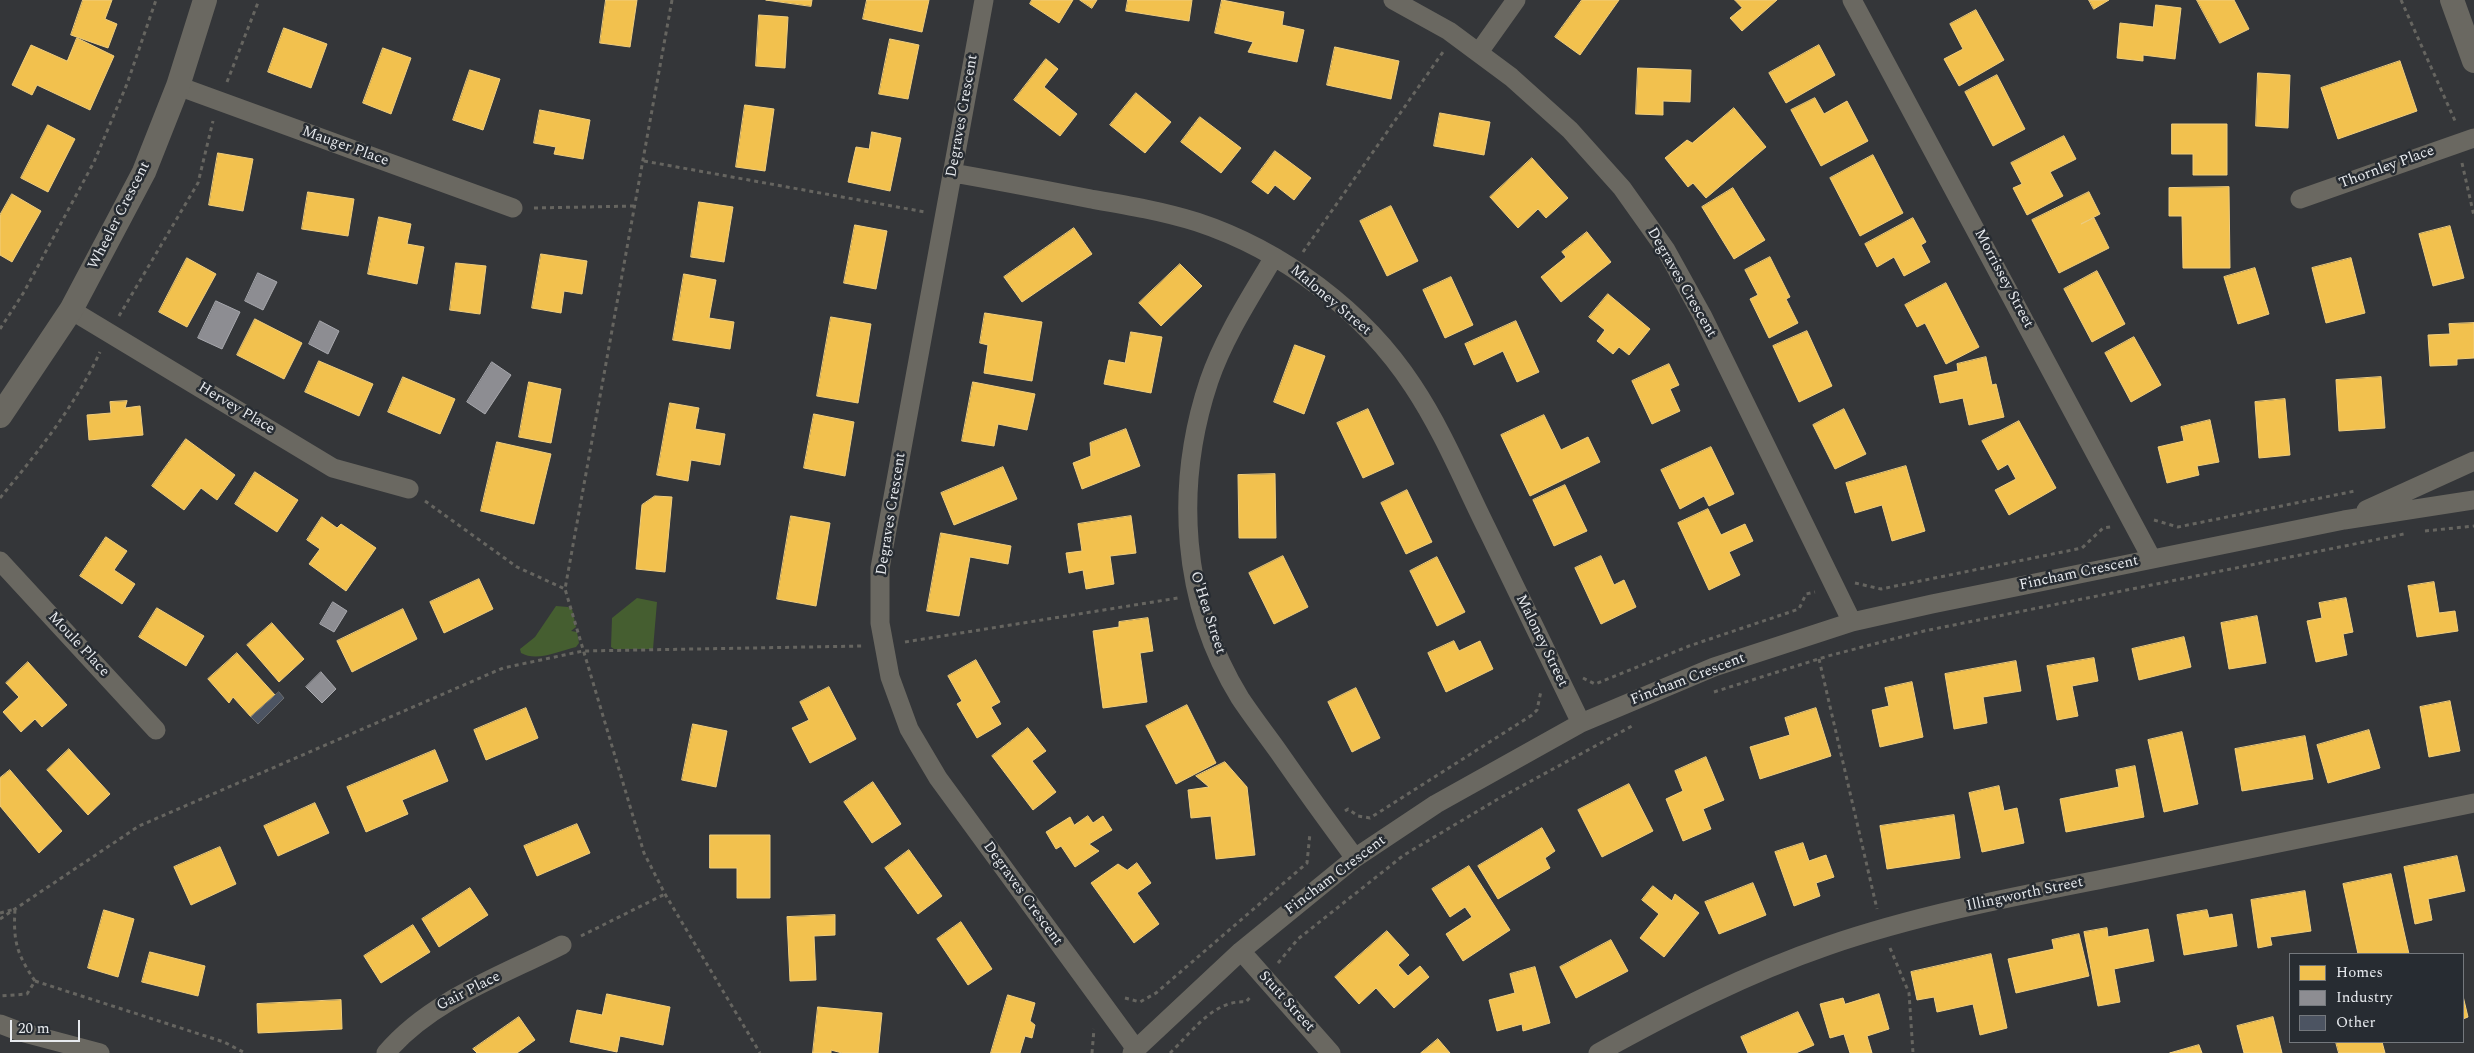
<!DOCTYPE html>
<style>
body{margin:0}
#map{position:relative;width:2474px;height:1053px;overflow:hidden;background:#343639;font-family:Spectral,serif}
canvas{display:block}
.legend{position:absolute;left:2289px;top:953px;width:175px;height:90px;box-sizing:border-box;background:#272c32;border:1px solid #74787d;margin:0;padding:6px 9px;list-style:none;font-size:15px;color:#e7eaee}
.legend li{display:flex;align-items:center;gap:10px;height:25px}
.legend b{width:25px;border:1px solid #74787d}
.scale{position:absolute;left:10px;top:1020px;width:70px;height:22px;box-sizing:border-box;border:2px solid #e7eaee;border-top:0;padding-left:6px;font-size:15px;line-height:18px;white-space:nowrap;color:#e7eaee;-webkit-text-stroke:4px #272c32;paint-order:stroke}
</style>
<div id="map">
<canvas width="2474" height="1053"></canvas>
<ul class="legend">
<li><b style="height:14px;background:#f2c14e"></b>Homes</li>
<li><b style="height:14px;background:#8d8d92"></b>Industry</li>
<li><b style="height:14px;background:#4c5462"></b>Other</li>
</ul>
<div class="scale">20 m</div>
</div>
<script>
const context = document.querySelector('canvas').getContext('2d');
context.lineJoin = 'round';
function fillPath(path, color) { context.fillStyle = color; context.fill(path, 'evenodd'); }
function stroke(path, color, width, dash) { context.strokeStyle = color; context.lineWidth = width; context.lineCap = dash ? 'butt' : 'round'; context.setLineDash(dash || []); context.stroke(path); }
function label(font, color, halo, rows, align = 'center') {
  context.font = font + ' Spectral,serif'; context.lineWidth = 5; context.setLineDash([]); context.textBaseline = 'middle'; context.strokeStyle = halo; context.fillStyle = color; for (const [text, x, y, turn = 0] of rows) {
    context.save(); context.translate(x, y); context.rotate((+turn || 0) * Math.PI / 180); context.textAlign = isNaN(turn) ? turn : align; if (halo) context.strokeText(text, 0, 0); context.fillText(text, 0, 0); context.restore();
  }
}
const green = new Path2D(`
 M637 598 657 602 653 649H614L611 647 612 618Z
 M556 606 568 607 572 609 576 627 571 631 577 632 579 643 576 647C559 651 537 662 521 653L520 649 535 637Z`);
const homes = new Path2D(`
 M83 0H112L105 19 117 24 108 48 71 35Z
 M606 0H637L630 47 600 43Z
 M766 0H812L811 6Z
 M867 0H929L922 32 863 19Z
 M1032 0H1073L1059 23 1030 4Z
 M1080 0H1097L1092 8Z
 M1128 0H1192L1189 21 1126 11Z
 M1222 0 1284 12 1282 25 1304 30 1297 62 1248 52 1253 42 1215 33Z
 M1582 0H1619L1580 55 1555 37Z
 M1735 0H1777L1742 31 1730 18 1742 8Z
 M2089 0H2109L2094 9Z
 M2197 0H2234L2249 29 2220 43Z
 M2156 5 2181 8 2175 59 2143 55V61L2117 58 2120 23 2153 27Z
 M1976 10 2004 60 1959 86 1944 59 1963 49 1950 24Z
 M759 15 788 17 785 68 756 66Z
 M284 28 327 44 311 88 268 72Z
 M77 38 114 56 90 110 37 85 32 95 12 85 31 45 67 61Z
 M890 39 919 45 908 99 879 94Z
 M1819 45 1835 75 1786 103 1769 73Z
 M1335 47 1399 61 1391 99 1327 85Z
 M383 48 411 58 391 114 363 103Z
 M1046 59 1058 69 1044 87 1077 114 1060 136 1014 100Z
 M2400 61 2417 111 2338 139 2321 88Z
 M1638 68 1691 70 1690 102 1663 101V115L1636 114Z
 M470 70 500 79 483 130 453 120Z
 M2258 73 2290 75 2288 128 2256 126Z
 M1997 75 2025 129 1993 146 1965 92Z
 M1136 93 1171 122 1145 153 1110 125Z
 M1815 98 1824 114 1847 101 1868 141 1821 166 1791 110Z
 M745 105 774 109 765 171 736 167Z
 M1734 108 1766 147 1706 198 1693 183 1688 187 1665 158 1687 140 1692 143Z
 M540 110 590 120 583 159 554 154 556 147 534 143Z
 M1440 113 1490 122 1484 155 1434 146Z
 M1200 117 1241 148 1221 173 1181 142Z
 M2172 124H2227V175H2193V154H2172Z
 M48 125 75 139 48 192 21 178Z
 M872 132 901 138 890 191 848 182 856 147 869 149Z
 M2064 136 2076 159 2050 172 2063 196 2027 215 2013 188 2022 184 2011 163Z
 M1275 151 1311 178 1294 200 1275 185 1268 194 1252 182Z
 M218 153 253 159 243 211 209 205Z
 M1873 155 1903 213 1860 236 1830 178Z
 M1532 158 1568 198 1546 218 1538 209 1518 228 1490 197Z
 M2229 187 2230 268H2183L2182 216H2169V188Z
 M1733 188 1765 240 1734 259 1702 207Z
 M308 192 354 199 348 236 302 229Z
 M2089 192 2100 214 2081 224 2094 218 2109 248 2059 273 2032 220Z
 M12 194 41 211 12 262 0 255V215Z
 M699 202 733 207 724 262 691 257Z
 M1391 206 1418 261 1387 276 1360 221Z
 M379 217 411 224 407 244 424 247 417 284 368 274Z
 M1913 218 1926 242 1921 245 1930 262 1904 276 1894 257 1877 267 1865 244Z
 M855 225 887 231 876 289 844 283Z
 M2450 226 2464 278 2433 286 2419 234Z
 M1074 228 1092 254 1022 302 1004 277Z
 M1587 232 1611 262 1561 302 1541 277 1566 257 1562 252Z
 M541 254 587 261 582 294 564 291 561 313 532 308Z
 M1770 257 1790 297 1786 299 1798 323 1769 338 1750 299 1758 295 1745 270Z
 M187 258 216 274 187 327 159 312Z
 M2351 258 2365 313 2326 323 2312 268Z
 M456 263 486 266 480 314 450 310Z
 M1180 264 1202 286 1161 326 1139 303Z
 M2255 268 2269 314 2238 324 2224 277Z
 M2097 271 2125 324 2092 342 2064 289Z
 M684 274 716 280 709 318 734 322 730 349 673 340Z
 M1451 277 1473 325 1445 338 1423 290Z
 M1946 283 1979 347 1946 364 1925 323 1917 327 1905 305Z
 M1608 294 1650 329 1629 355 1619 347 1613 354 1597 341 1605 330 1589 317Z
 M985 313 1042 322 1032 381 984 373 988 345 980 343Z
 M831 317 871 324 858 403 817 396Z
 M255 319 302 343 284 379 237 355Z
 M1516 321 1539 372 1517 382 1503 351 1474 365 1465 344Z
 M2474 323V358L2457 359V365L2430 366 2428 335 2450 334 2449 324Z
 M1807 331 1832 386 1799 402 1773 346Z
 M1131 332 1162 337 1151 393 1104 384 1109 360 1125 363Z
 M2134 337 2161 385 2131 402 2105 353Z
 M1295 345 1325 356 1304 414 1274 402Z
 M1986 357 1992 385 1996 384 2004 417 1969 425 1963 398 1940 403 1934 376 1958 371 1957 364Z
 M319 361 373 384 359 416 305 392Z
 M1669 364 1679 385 1670 389 1680 411 1652 424 1632 381Z
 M403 377 455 399 440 434 388 412Z
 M2381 377 2385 428 2339 431 2336 380Z
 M529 382 561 389 551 443 519 437Z
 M973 382 1035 394 1027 430 998 424 994 446 962 441Z
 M2285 399 2290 455 2259 458 2255 402Z
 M127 401 125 408 140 406 143 435 89 440 87 415 111 413 110 402Z
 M670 403 699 408 695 429 725 434 720 465 691 460 688 481 657 475Z
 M1368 409 1394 464 1363 478 1337 423Z
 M1844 409 1866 454 1835 469 1813 425Z
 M814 414 854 422 845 476 804 468Z
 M1544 415 1561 450 1588 437 1600 462 1530 496 1501 435Z
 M2210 420 2219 462 2197 466 2199 475 2167 483 2158 447 2184 441 2181 427Z
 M2019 421 2056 488 2009 515 1995 490 2016 479 2008 464 1998 470 1982 441Z
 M1126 429 1140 466 1082 489 1073 463 1091 456 1090 443Z
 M186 439 235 475 217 500 201 488 184 510 152 486Z
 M497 442 551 454 534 524 481 511Z
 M1711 447 1734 494 1709 506 1704 496 1680 509 1661 470Z
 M1906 466 1925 531 1892 541 1882 505 1855 513 1846 483Z
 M1003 467 1017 499 954 525 941 493Z
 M255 472 298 500 277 532 235 504Z
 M1275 474 1276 538H1239L1238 475Z
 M1565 485 1587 531 1554 546 1533 500Z
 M1407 490 1432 542 1406 554 1381 503Z
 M655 496 672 497 665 572 636 569 642 505Z
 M1708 509 1721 535 1745 524 1753 541 1729 552 1740 575 1709 590 1678 523Z
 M791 516 830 523 816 606 777 599Z
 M1131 516 1136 553 1110 556 1114 584 1086 589 1083 570 1069 573 1066 553 1082 551 1078 524Z
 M322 517 337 528 341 524 376 548 346 591 309 564 320 549 307 540Z
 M941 533 1011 546 1008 564 970 557 959 616 927 611Z
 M106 537 127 551 114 570 135 584 122 604 80 576Z
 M1283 556 1308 607 1274 624 1249 573Z
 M1601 556 1614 585 1624 580 1636 607 1601 624 1575 568Z
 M1437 557 1465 612 1437 626 1410 571Z
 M479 579 493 609 444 633 430 602Z
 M2434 582 2439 613 2455 611 2458 631 2417 637 2408 586Z
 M2346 598 2353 632 2343 634 2347 655 2316 662 2307 621 2322 618 2319 603Z
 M157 608 204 636 186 666 139 637Z
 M403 609 417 639 352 672 337 641Z
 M2257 616 2266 663 2229 669 2221 623Z
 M1148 618 1153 651 1140 653 1147 702 1103 708 1093 631 1119 627V622Z
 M272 623 304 659 279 682 247 645Z
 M2184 637 2191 667 2139 680 2132 649Z
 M1454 641 1459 651 1480 641 1493 669 1446 692 1428 653Z
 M237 653 275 695 251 717 233 697 229 703 208 679Z
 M2094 658 2098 681 2072 686 2078 716 2057 720 2047 666Z
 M976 660 1000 702 991 707 1001 724 977 738 957 704 962 701 948 676Z
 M2016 661 2021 691 1983 697 1987 723 1954 729 1945 674Z
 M28 662 67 705 42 727 35 719 21 732 3 712 19 697 6 683Z
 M1912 682 1923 737 1880 747 1872 710 1889 706 1885 688Z
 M829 687 856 739 810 763 792 728 809 720 800 702Z
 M1356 688 1380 738 1352 752 1328 702Z
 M2450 701 2460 751 2429 757 2420 707Z
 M1187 705 1216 763 1176 784 1146 726Z
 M526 708 538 738 486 760 474 730Z
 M1816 708 1831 756 1760 779 1750 747 1790 735 1785 718Z
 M693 724 727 731 716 787 682 780Z
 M1028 728 1046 751 1032 761 1056 792 1033 810 992 756Z
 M2369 730 2380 768 2328 783 2317 745Z
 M2182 732 2198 804 2164 812 2148 740Z
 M2305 736 2313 779 2242 791 2235 749Z
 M69 749 110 794 88 815 47 770Z
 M435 750 448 781 402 800 408 814 366 832 347 787Z
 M1706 757 1724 800 1703 809 1711 829 1683 841 1666 799 1683 791 1675 771Z
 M1225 762 1247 787 1255 855 1216 859 1211 816 1191 818 1188 790 1209 787 1196 776Z
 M2135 766 2144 817 2066 832 2060 799 2119 787 2116 770Z
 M10 770 62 831 39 853 0 806V778Z
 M873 782 901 824 872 843 844 802Z
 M1629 784 1653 831 1602 857 1578 810Z
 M1999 786 2004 811 2017 808 2024 843 1982 852 1969 793Z
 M315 803 329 833 278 856 264 826Z
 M1954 815 1960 858 1887 869 1880 826Z
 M1088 816 1093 823 1103 816 1112 830 1089 844 1099 851 1075 867 1061 846 1056 849 1046 832 1070 817 1074 825Z
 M577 824 590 853 537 876 524 846Z
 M1542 828 1555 851 1545 858 1550 868 1498 899 1478 866Z
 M710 835H770V898H737V868H710Z
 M1803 843 1809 861 1826 855 1834 877 1816 883 1820 896 1794 906 1775 852Z
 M220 847 236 884 191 905 174 867Z
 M909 850 942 896 918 914 885 868Z
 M2457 856 2465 891 2428 899 2432 920 2415 924 2404 867Z
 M1137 863 1151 883 1137 893 1159 924 1134 943 1091 883 1118 864 1127 870Z
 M1469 866 1510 930 1463 961 1446 934 1472 917 1465 907 1450 917 1432 889Z
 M2391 874 2409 954H2358L2343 884Z
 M1753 883 1766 915 1719 934 1705 902Z
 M1653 886 1672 901 1675 894 1699 913 1664 957 1640 938 1659 914 1642 900Z
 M470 888 488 915 439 947 422 919Z
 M2305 891 2311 931 2270 937 2272 945 2258 948 2251 900Z
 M104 910 134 919 118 977 88 968Z
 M2207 910 2209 918 2232 914 2237 946 2184 955 2177 915Z
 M835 915V935L814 936 816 980 790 981 787 917Z
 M961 922 992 969 968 985 937 939Z
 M413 925 430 952 381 983 364 956Z
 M2107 928 2108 937 2148 929 2154 961 2114 969 2120 1002 2098 1006 2084 932Z
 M1387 931 1409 955 1398 965 1408 976 1420 966 1429 977 1394 1008 1376 988 1359 1004 1335 977Z
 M2079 934 2089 976 2016 993 2008 959 2054 949 2052 940Z
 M1611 940 1628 971 1576 998 1560 967Z
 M150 952 205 966 198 996 142 982Z
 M1991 954 2007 1028 1980 1035 1973 1004 1937 1012 1934 997 1917 1000 1911 972Z
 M1535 967 1550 1023 1523 1031 1522 1024 1497 1031 1489 1000 1515 993 1510 974Z
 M607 994 670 1007 663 1045 620 1036 617 1052 570 1042 577 1010 602 1015Z
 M1879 994 1889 1029 1867 1036 1872 1053H1850L1844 1034 1830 1038 1820 1004 1843 998 1845 1004Z
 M1008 995 1035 1003 1030 1021 1035 1025 1032 1038 1025 1036 1020 1053H991Z
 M2463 996 2468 1017 2463 1019Z
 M341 1000 342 1029 258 1033 257 1004Z
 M818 1007 882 1013 878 1053H842L831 1050V1053H813Z
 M1798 1012 1814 1045 1796 1053H1748L1741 1037Z
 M519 1017 535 1040 517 1053H477L473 1049Z
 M2273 1017 2282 1053H2244L2237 1026Z
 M1438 1039 1450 1053H1421Z
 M2336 1042H2382L2385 1053H2339Z
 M2199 1045 2202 1053H2170Z`);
const industry = new Path2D(`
 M258 273 277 282 263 310 245 301Z
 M216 301 240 312 222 349 198 338Z
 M320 321 339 331 328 354 309 344Z
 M492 362 511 375 485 414 467 402Z
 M333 602 347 611 334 632 320 624Z
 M321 672 336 689 322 703 306 687Z`);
const building = new Path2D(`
 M279 692 284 698 258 724 251 717Z`);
const path = new Path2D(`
 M672 0 565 589 644 853 665 894 760 1053
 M2401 0 2456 123
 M227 82 259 0
 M644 161 925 212
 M2462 163 2474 216
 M534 208 635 206
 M1303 252 1443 52
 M119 316 198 183 213 121
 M0 329 24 292 94 162 127 84 156 0
 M0 498C38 452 75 406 100 352
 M425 501 517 567 565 589
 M2154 520 2178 527 2355 491
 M2425 531 2474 526
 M1855 583 1881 589 2082 548 2103 528 2111 527
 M905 642 1178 598
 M1819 659 1877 909
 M1583 678 1595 684 1689 646 1799 609 1806 594 1815 592
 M1714 692 1828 656 1924 631 2404 534
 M1345 811 1348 809 1358 816 1370 818 1532 715 1537 710 1541 691
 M0 913 15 909C13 942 17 954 35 981L27 994 0 996
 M0 919 139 826 503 668 583 651 864 646
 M581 936 665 894
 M1890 948 1909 993 1913 1053
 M1278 963 1298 939 1404 855 1498 799 1632 726
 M35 981 224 1042 245 1053
 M1125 998 1140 1002 1156 993 1307 863 1310 833
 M1092 1053 1094 1029
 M1170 1053C1191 1033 1214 999 1246 1002L1252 995`);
const minor = new Path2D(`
 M984 0 880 568V623L890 677 909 729 938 778 1136 1049
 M1393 0 1449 31 1511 77 1570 130 1622 188 1666 250 1702 315 1852 622
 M1852 0 2152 559
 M1479 52 1516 0
 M178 86 513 208
 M953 173C999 181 1045 190 1091 199 1126 205 1162 211 1197 222 1282 250 1364 311 1413 386 1443 431 1464 483 1488 531 1519 595 1550 659 1581 723
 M2300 199 2474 138
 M1274 257C1251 296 1224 337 1209 381 1174 486 1181 602 1240 698 1252 716 1265 733 1278 751 1303 787 1329 823 1355 858
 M71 310 333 468 409 489
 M2366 510 2474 461
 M0 561 156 730
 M1241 951 1331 1053
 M0 1024 21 1032 100 1053
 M386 1053C431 1000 501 976 562 945
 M1132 1053 1241 951 1355 858 1436 804 1581 723 1714 667 1852 622 1932 604 2344 520 2474 500
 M1598 1053C1672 1012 1746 974 1827 946 1920 914 2017 896 2113 877 2233 852 2354 828 2474 803`);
const tertiary = new Path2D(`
 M2452 0 2474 61
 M0 416 71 310 144 172 178 86 205 0`);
const streetNames = [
 ["Degraves Crescent",963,116,-80],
 ["Mauger Place",345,147,20],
 ["Thornley Place",2387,168,-20],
 ["Wheeler Crescent",120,216,-63],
 ["Morrissey Street",2003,279,62],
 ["Degraves Crescent",1681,283,60],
 ["Maloney Street",1330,301,40],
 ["Hervey Place",236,409,31],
 ["Degraves Crescent",892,514,-81],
 ["Fincham Crescent",2079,574,-12],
 ["O'Hea Street",1207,613,72],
 ["Maloney Street",1541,641,64],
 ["Moule Place",78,645,47],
 ["Fincham Crescent",1688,680,-21],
 ["Fincham Crescent",1336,876,-37],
 ["Degraves Crescent",1022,894,54],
 ["Illingworth Street",2025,895,-12],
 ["Gair Place",469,992,-27],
 ["Stutt Street",1286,1002,48]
];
fillPath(green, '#455e30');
fillPath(homes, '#f2c14e');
stroke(homes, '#efcd7e', 1);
fillPath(industry, '#8d8d92');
stroke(industry, '#a8a9ae', 1);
fillPath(building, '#4c5462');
stroke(building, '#6a6c6f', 1);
stroke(path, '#666560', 3, [4, 4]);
stroke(minor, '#6a6861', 19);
stroke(tertiary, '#6a6861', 24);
label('15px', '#e7eaee', '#272c32', streetNames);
</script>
